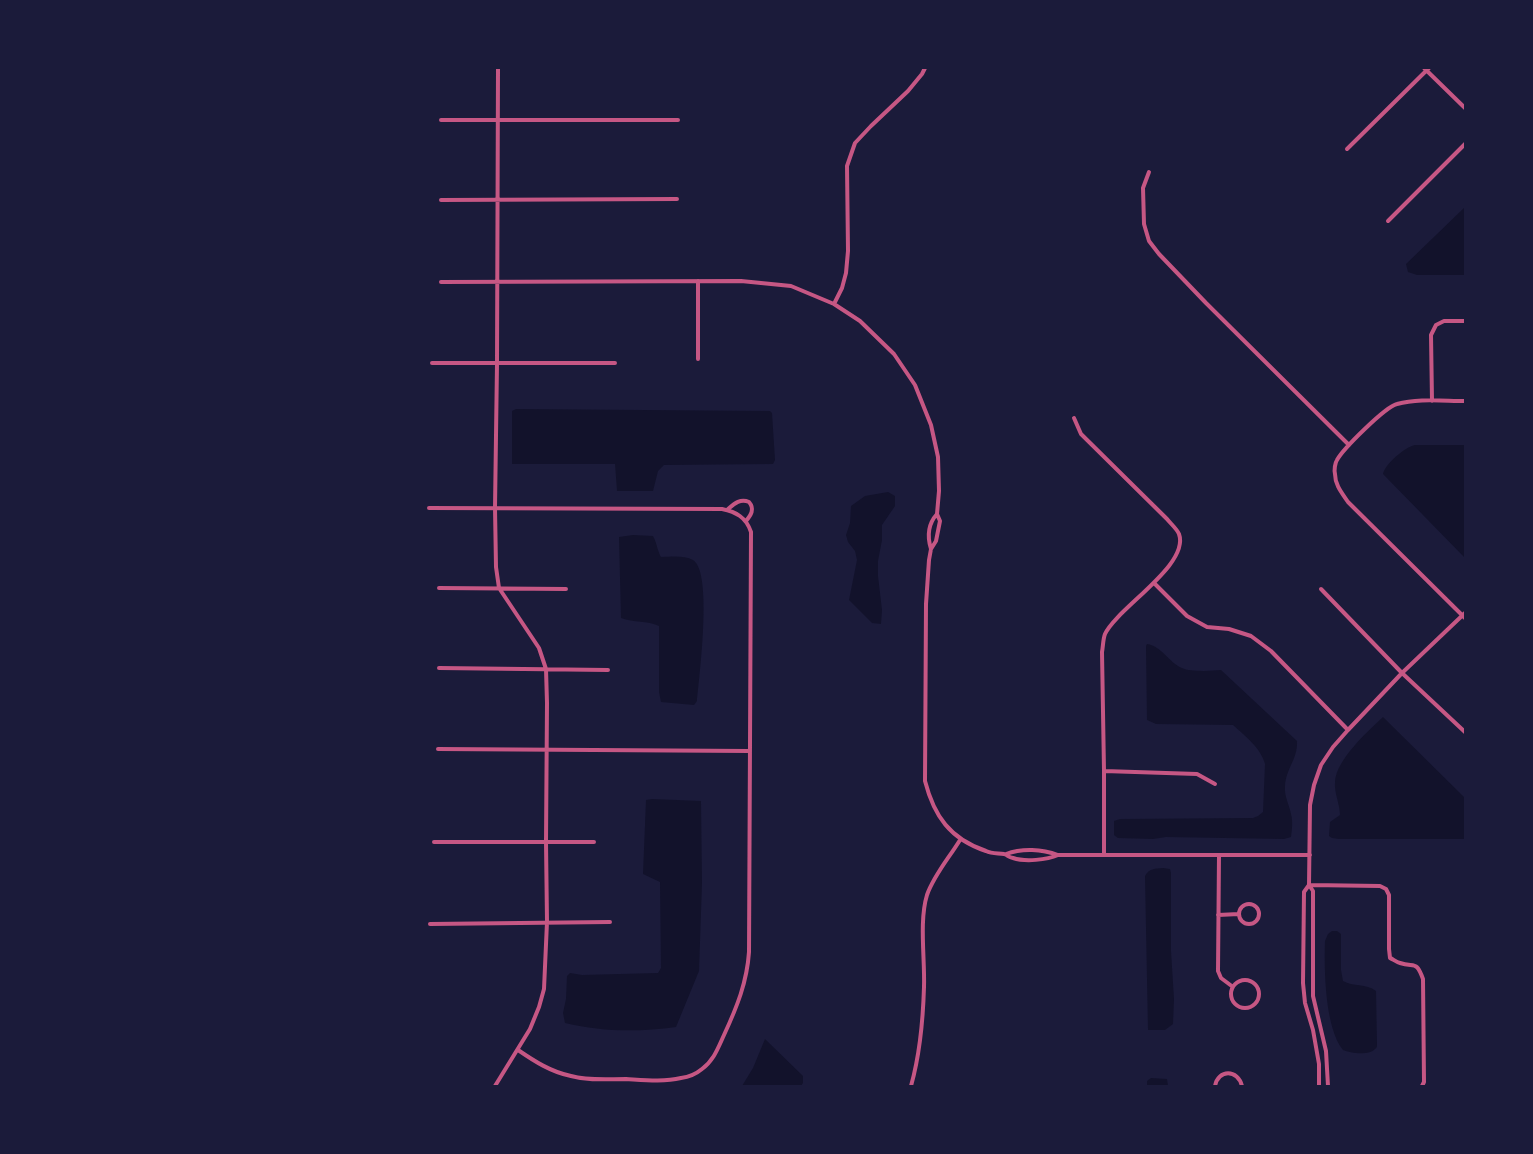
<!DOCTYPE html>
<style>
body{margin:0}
#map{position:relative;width:1533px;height:1154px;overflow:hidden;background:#1b1b3a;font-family:"Fira Sans Condensed",sans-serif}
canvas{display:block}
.frame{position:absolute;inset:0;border:69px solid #1b1b3a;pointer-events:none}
</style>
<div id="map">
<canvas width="1533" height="1154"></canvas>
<div class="frame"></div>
</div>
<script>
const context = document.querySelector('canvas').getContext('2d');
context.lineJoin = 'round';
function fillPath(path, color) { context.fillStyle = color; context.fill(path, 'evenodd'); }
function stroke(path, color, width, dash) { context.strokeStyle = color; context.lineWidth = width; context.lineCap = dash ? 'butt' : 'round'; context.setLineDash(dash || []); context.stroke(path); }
const water = new Path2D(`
 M1465 207V275H1417L1408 272 1406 264Z
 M516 409 770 411 772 413 775 460 773 464 664 465 658 471 653 491H617L615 464H512V411Z
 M1415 445H1465V558L1383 474C1385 464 1405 447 1415 445Z
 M888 492 895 496V506L882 525V540L878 561V576L882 610 881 624 872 623 849 600 857 560 855 551 848 542 846 535 850 523 851 506 865 496Z
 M633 535 653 536C657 543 657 550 661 557 671 557 684 555 693 560 713 572 699 678 697 701L694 705 661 702 659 692V626C647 620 634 623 621 618L619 537Z
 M1147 644C1162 646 1169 663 1182 668 1190 672 1211 671 1221 670L1297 741C1298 759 1286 768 1285 786 1284 796 1289 804 1291 814 1293 821 1292 830 1291 837L1284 839 1166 837 1153 839 1118 838 1114 835V821L1120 819 1253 818 1258 816 1263 812 1265 764C1261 748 1245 736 1233 725L1156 724 1147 720 1146 646Z
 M1383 717 1465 798V839H1339L1332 838 1329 836 1330 822 1340 815C1340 804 1334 793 1335 782 1336 760 1367 732 1383 717Z
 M652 799 701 801 702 883 699 971 676 1027C639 1032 602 1032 565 1023L563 1013 566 999 567 976 570 973 582 975 658 973 661 968 660 882 643 874 646 800Z
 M1163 868 1170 869 1171 873V951L1174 999 1173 1024 1165 1030H1148L1145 876C1149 868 1155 869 1163 868Z
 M1332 931H1337L1341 934V970L1343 981C1353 987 1366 983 1376 991L1377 1044C1377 1046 1377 1048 1375 1049 1369 1056 1350 1053 1343 1050 1325 1028 1324 970 1325 941L1328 934Z
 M765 1039 803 1076V1083L801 1086H742L753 1068Z
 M1151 1078 1167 1079 1168 1086H1147V1081Z`);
const minor = new Path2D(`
 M1424 68 1466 109
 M441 120H678
 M1347 149 1429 68
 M1149 172 1143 188 1144 224 1149 241 1159 254 1206 303 1349 445
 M441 200 677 199
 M1388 221 1466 143
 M441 282 741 281 791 286 834 304 860 321 894 354 915 385 931 425 938 457 939 491 937 514 940 521 936 541 931 549 929 560 926 604 925 781C934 816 950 839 986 851 992 854 998 853 1004 854 1009 856 1008 857 1013 858 1025 862 1047 860 1058 855
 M834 304 842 288 846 273 848 251 847 166 855 143 871 126 908 91 922 74 925 68
 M698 359V281
 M432 363H615
 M1432 401 1431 335 1436 325 1444 321H1466
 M1466 401C1443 401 1418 398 1397 404 1385 407 1343 449 1337 460 1335 463 1334 470 1335 474 1335 485 1342 493 1348 502L1466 619
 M1074 418 1081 434 1167 519C1171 524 1177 529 1179 534 1190 565 1117 608 1105 634 1103 639 1103 647 1102 652L1104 771V855
 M429 508 722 509C736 512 746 517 751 532L749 952C747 982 737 1007 724 1035 718 1048 714 1060 702 1069 696 1074 689 1077 681 1078 664 1082 644 1080 626 1079 608 1079 589 1081 571 1076 551 1072 534 1061 518 1050
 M727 510C734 504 740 498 749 502 755 509 751 515 746 521
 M931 549C927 536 928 524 937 514
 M1154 583 1187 616 1207 627 1229 629 1251 636 1271 651 1348 730
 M439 588 566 589
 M1321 589 1402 673 1466 733
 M439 668 608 670
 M438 749 749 751
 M1104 771 1197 774 1215 784
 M434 842H594
 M1006 854C1022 848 1042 849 1058 855H1310
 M1219 855 1218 971 1221 978 1233 987
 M1309 885 1304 892 1303 983 1305 1003 1313 1030 1319 1064V1086
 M1310 885 1380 886 1386 889 1389 895V949L1390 958C1393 959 1396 962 1400 963 1415 968 1416 960 1423 979L1424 1082 1422 1086
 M1239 914a10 10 0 1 1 20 0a10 10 0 1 1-20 0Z
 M1218 915 1239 914
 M430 924 610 922
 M1231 994a14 14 0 1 1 28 0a14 14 0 1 1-28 0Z
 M495 1086 530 1029 539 1007 544 989 547 922 546 842 547 703 546 669 539 648 499 588 496 567 495 508 497 364 498 68
 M911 1086C920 1054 923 1021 924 987 925 959 919 921 927 895 934 875 949 858 960 840
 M1215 1086C1218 1069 1238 1069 1242 1086
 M1328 1086 1326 1051 1313 996V891L1309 885 1310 805 1314 785 1321 765 1333 747 1348 730 1402 673 1466 612`);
fillPath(water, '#12122b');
stroke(minor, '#c65784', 4);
</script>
